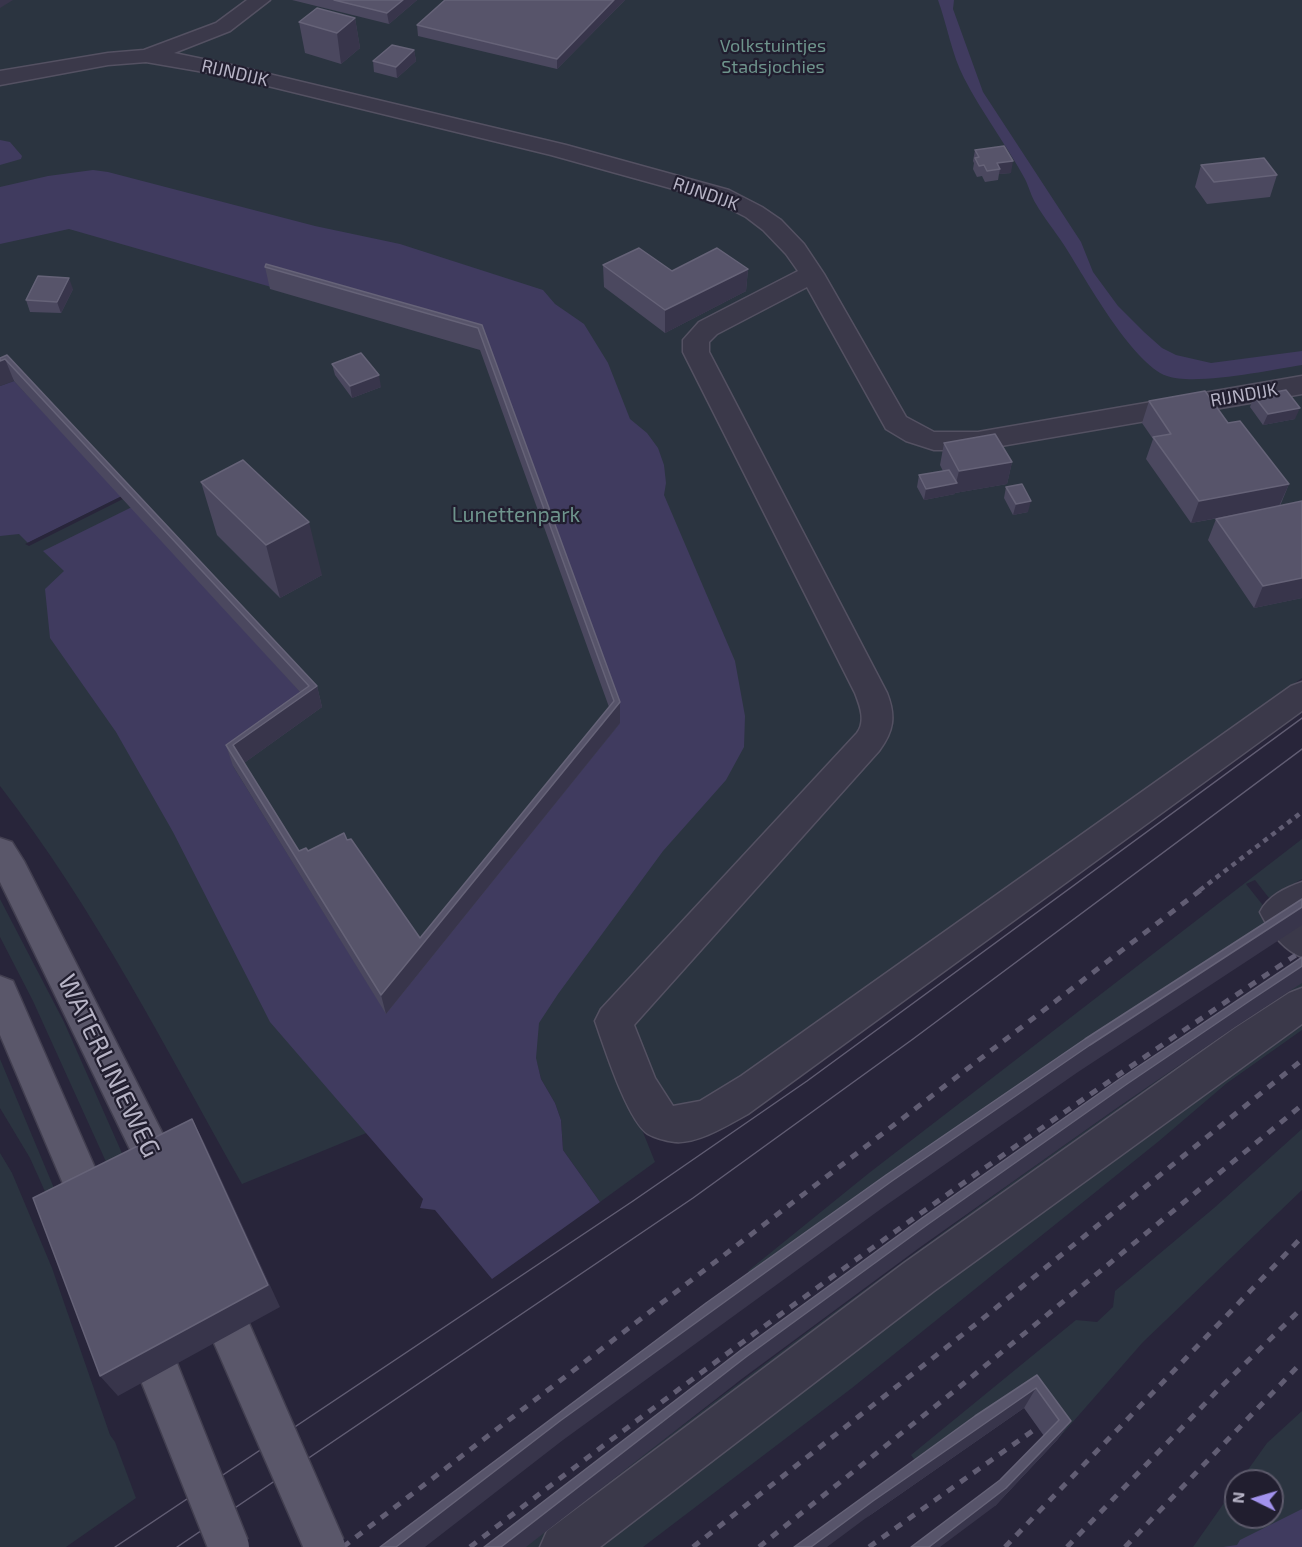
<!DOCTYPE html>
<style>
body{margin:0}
#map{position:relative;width:1302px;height:1547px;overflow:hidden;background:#28253a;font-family:"Exo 2",sans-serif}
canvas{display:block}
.north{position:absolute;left:1224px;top:1469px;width:60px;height:60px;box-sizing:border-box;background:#211e2f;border:2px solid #5d5a6b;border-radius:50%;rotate:275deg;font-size:16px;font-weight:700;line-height:24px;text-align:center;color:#b7b4c6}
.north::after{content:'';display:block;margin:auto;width:21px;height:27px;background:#a292ed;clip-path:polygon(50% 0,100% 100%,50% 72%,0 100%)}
</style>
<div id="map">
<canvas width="1302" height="1547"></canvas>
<div class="north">N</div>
</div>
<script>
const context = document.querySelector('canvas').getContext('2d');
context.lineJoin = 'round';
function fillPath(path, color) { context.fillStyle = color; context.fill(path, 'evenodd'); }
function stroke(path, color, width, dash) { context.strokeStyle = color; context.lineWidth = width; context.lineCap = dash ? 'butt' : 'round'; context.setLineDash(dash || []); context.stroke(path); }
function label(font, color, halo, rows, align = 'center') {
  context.font = font + ' "Exo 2",sans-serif'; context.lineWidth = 4.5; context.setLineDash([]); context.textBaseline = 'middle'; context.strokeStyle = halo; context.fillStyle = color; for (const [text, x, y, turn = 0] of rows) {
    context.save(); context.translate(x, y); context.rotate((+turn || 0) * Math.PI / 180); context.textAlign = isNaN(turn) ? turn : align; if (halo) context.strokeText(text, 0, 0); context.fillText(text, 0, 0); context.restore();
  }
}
const green = new Path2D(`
 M0 0H1302V678L699 1107H674L658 1090 618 1070 655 1162 600 1202 563 1150 561 1120 555 1103 541 1079 537 1063 242 1184C166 1049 95 909 0 786Z
 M1302 839V879L1269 898 1255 880 1246 884 1277 923 757 1287 748 1271 869 1173Z
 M0 899 64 1022 133 1178 117 1186 33 1001 0 937Z
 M1302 982V1030L1227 1083 1159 1141 852 1388 643 1547H524C778 1351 1035 1160 1302 982Z
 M0 1059 64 1212 56 1216 30 1158 0 1108Z
 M1302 1129V1190L1143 1342 1057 1440 1025 1395 920 1467 911 1455 1076 1320 1097 1322 1113 1307 1115 1291 1214 1208Z
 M0 1153 12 1173 52 1268 110 1435 115 1442 136 1498 66 1547H0Z
 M1302 1411V1547H1193L1236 1486V1517H1272V1481H1240L1267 1443Z`);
const water = new Path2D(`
 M938 0H954L953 9 983 92 1081 242 1093 272 1118 306 1144 332 1162 348 1176 355 1211 363 1302 351V365C1270 370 1195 386 1167 376 1132 364 1084 276 1064 245 1055 231 1044 218 1036 204 1031 196 1029 187 1025 179 1006 144 982 113 964 78 952 55 947 25 938 0Z
 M0 140 10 142 22 156 21 159 0 165Z
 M93 170 108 172 315 226 400 244 543 290 555 304 584 324 608 363 630 419 647 433 658 448 664 465 666 483 664 495 735 661 745 716 744 747 726 780 663 851 558 994 539 1023 536 1058 541 1079 555 1103 561 1120 563 1150 600 1202 492 1279 435 1210 420 1208 423 1199 270 1022 173 832 116 732 50 638 45 589 64 571 43 551 132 507 314 707 233 766 386 1013 620 723 484 348 69 229 0 244V187L48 176Z
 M14 381 122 496 28 543 19 534 0 536V386Z
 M1302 1509V1547H1223L1237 1545 1240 1540Z`);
const pier = new Path2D(`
 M122 496 123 499 29 546 25 544Z`);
const minor = new Path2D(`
 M247 0H270L230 31 174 53 227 64 566 145 729 190 762 207 781 220 804 244 824 274 906 417 934 432H978L1302 376V394L978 450H934L906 441 886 429 807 287 717 334 709 342V352L887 693C896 716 894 731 879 751L634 1025 655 1078 673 1106 700 1101 741 1076 1291 686 1302 682V711L748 1114C728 1125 698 1144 675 1142 667 1141 655 1138 648 1134 627 1120 604 1046 595 1021L601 1009 857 733C866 721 860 706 855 693L683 352V340L699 322 798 271 786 254 763 230 746 217 713 200 551 155 227 76 146 62 108 65 0 85V71L108 53 144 50 216 23Z
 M1302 882V957C1283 950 1269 930 1260 912 1268 896 1285 888 1302 882Z
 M1302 988V1024L934 1291 600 1547H540L547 1531 904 1263 1235 1028 1289 993Z`);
const major = new Path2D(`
 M0 838 12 842 24 861 172 1152 178 1165 172 1178 158 1183 144 1178 0 882Z
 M0 976 13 981 103 1186 109 1199 103 1212 89 1218 75 1212 0 1035Z`);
const tram = new Path2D(`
 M115 1547 633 1201 807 1081 1302 718
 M177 1547 693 1198 913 1039 1302 749`);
const railFar1 = new Path2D(`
 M1200 890 1302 812`);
const rail = new Path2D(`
 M343 1547 1202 889
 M470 1547C741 1339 1017 1140 1302 951
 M693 1547 976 1324 1302 1060
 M759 1547 963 1384 1302 1105
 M869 1547 1038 1427
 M1005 1547 1302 1237
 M1067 1547 1220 1388 1302 1308
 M1125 1547 1302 1362`);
const majorBridge = new Path2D(`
 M214 1293 325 1547
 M143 1332 229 1547`);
const wall = new Path2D(`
 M292 0H417L389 24Z
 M625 0 557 69 418 36 417 25Z
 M355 18 360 48 341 64 305 53 299 22Z
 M414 50 416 61 397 78 374 72 373 61Z
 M975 150 1011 173 999 174 998 180 985 182 982 176 977 177 973 169 974 163 973 161Z
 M1201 165 1277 175 1270 197 1207 204 1195 187Z
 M603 265 672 271 748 269 746 291 665 333 604 287Z
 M265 267 482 325 620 702V723L386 1014 233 766 226 745 300 692 14 381 0 358 7 355 317 686 322 707 244 763 299 851H308L347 840 420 938 609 707 480 350 270 289Z
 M73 289 61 313 30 312 26 300Z
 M332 364 381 387 352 398 335 375Z
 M1254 396 1295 419 1263 425 1250 407Z
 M1149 401 1228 423 1289 484 1280 506 1302 501V598L1254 608 1208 540 1216 519 1230 516 1191 523 1146 459 1153 439 1142 423Z
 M944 443 1012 462 1007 484 955 493V494L924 500 917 487 919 475 943 471 940 465Z
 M201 482 322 575 280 598 217 535Z
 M1006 487 1028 512 1013 515 1004 498Z
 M1037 1375 1071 1421 1057 1440 995 1506 1000 1480 1044 1436 1024 1408 866 1518Z`);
const shadedWall = new Path2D(`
 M0 0H13L0 8Z
 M403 0H417L389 24 387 13Z
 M614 0H625L557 69V59Z
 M355 18 360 48 341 64 337 33Z
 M414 50 416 61 397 78 396 67Z
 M1013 161 1011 173 999 174 1000 169 997 163Z
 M748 269 746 291 665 333V310Z
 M69 278 73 289 61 313 57 302Z
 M5 359 14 381 0 386V361Z
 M379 375 381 387 352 398 350 386Z
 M1300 408 1295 419 1263 425 1268 414Z
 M1012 462 1007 484 955 493V494L924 500 926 489 956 483 959 471Z
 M1289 484 1279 506 1191 523 1199 501Z
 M1031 501 1028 512 1013 515 1016 504Z
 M309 522 322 575 280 598 266 545Z
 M1302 578V598L1254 608 1263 586Z
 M317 686 322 707 240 766 233 745Z
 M620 702V723L386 1014 381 995Z
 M1302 907V925L1078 1072 885 1206 563 1440 425 1547H396L560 1421 892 1181 1090 1045Z
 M1302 966V983L1235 1027 1114 1110 919 1248 743 1378 526 1547H501L746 1357 927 1225 1127 1084 1251 1000Z
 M192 1119 205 1144 280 1307 118 1396 100 1376Z
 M1036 1388 1024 1408 866 1518 827 1547H811L873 1501Z
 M1071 1421 1057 1440 995 1506 940 1547H929Z`);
const building = new Path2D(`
 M334 0H403L387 13Z
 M445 0H614L557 59 417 25Z
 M317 8 355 18 337 33 299 22Z
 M392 45 414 50 396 67 373 61Z
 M1004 146 1013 161 997 163 1000 169 987 171 984 165 979 166 975 158 979 157 975 150Z
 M1264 158 1277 175 1214 182 1201 165Z
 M639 248 672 271 717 248 748 269 665 310 603 265Z
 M266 264 482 325 620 702 381 995 226 745 309 686 5 359 0 361V358L7 355 317 686 233 745 299 851 306 848 308 851 344 833 347 840 351 839 420 938 614 701 478 328 265 267Z
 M38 276 69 278 57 302 26 300Z
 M361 353 379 375 350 386 332 364Z
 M1286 390 1300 408 1268 414 1254 396Z
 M1205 391 1228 423 1240 421 1289 484 1199 501 1153 437 1171 434 1149 401Z
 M995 434 1012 462 959 471 944 443Z
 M243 460 309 522 266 545 201 482Z
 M949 470 957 483 926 489 919 475Z
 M1022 484 1031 501 1016 504 1006 487Z
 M1302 501V578L1263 586 1216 519Z
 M1302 899V907L1090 1045 892 1181 560 1421 396 1547H380L706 1303 886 1175 1085 1039Z
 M1302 957V966L1251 1000 1127 1084 927 1225 746 1357 501 1547H484L741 1350 922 1218 1121 1078Z
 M192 1119 268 1285 100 1376 33 1198Z
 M1037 1375 1071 1421 1006 1488 929 1547H911L1000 1480 1059 1420 1036 1388 873 1501 811 1547H794L975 1416Z`);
const farParknames = [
 ["Volkstuintjes",773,46],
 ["Stadsjochies",773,67]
];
const farStreetnames = [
 ["RIJNDIJK",235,73,13],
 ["RIJNDIJK",706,194,19],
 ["RIJNDIJK",1244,395,-10]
];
const parkNames = [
 ["Lunettenpark",516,515]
];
const nearStreetnames = [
 ["WATERLINIEWEG",109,1066,64]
];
fillPath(green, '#2b3440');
fillPath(water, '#403b5f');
fillPath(pier, '#28253a');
stroke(minor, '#545162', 3);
stroke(major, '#423f50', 3);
fillPath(minor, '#3b394a');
fillPath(major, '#5a576a');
stroke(tram, '#615d73', 1.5);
stroke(railFar1, '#615d73', 4.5, [5, 5]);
stroke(rail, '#615d73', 5, [8, 8]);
stroke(majorBridge, '#423f50', 43, []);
stroke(majorBridge, '#5a576a', 40);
fillPath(wall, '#4b485f');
fillPath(shadedWall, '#38354b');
fillPath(building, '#57546a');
stroke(building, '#666378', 1.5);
label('18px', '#6e948c', '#211e2f', farParknames);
label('18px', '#b7b4c6', '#211e2f', farStreetnames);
label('21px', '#6e948c', '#211e2f', parkNames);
label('26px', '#b7b4c6', '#211e2f', nearStreetnames);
</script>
